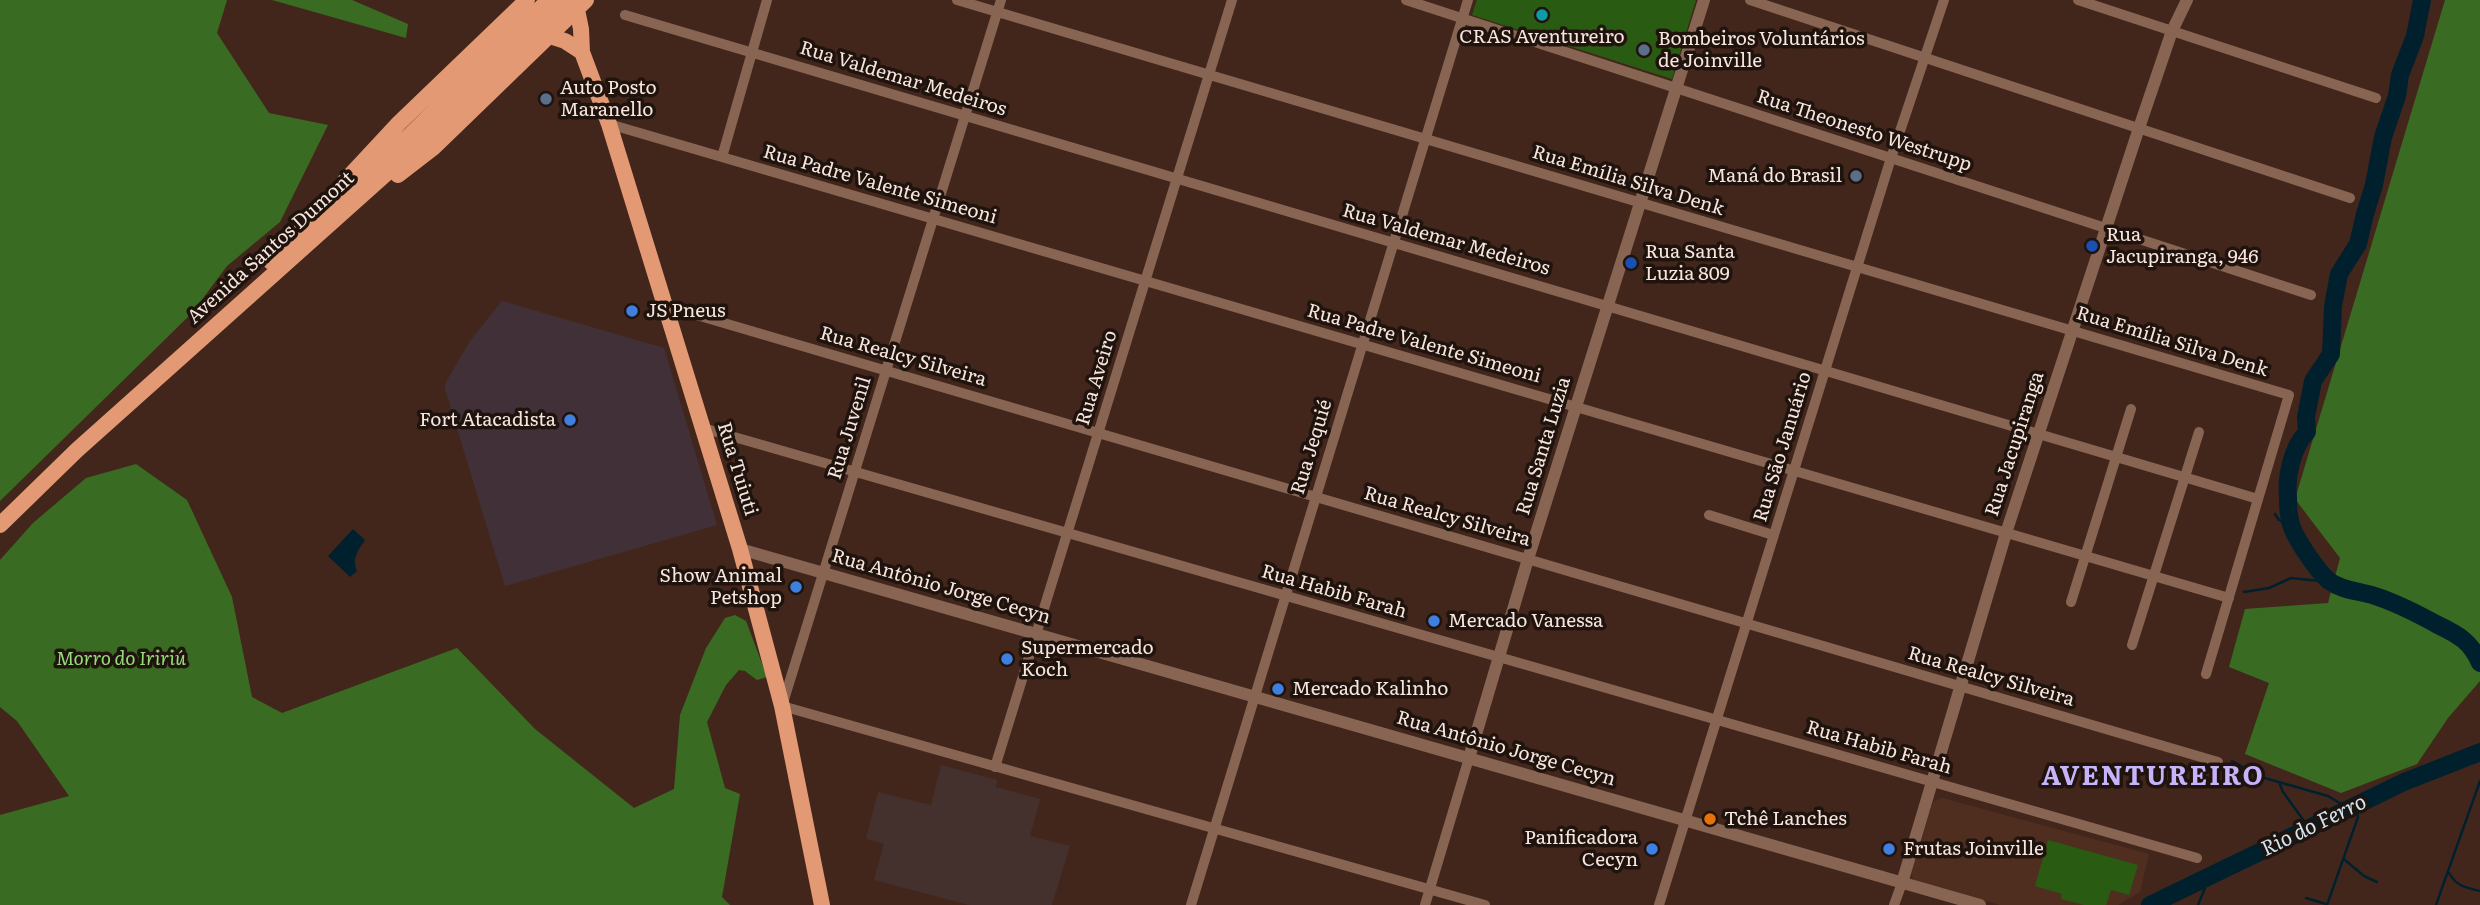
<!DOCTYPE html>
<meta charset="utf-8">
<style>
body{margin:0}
canvas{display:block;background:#42261b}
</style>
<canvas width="2480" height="905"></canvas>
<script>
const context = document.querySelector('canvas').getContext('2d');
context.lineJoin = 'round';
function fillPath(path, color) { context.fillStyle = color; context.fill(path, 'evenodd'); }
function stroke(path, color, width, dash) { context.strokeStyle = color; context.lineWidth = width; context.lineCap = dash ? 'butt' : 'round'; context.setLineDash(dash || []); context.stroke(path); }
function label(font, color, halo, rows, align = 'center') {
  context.font = font + ' Literata,serif'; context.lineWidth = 7; context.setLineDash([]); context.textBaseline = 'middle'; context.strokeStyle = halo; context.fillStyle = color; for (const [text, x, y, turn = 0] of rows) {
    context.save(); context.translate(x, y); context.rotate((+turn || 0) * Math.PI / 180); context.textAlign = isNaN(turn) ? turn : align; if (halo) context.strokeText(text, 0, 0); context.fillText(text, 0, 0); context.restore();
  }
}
const commercial = new Path2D(`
 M502 301 664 348 717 525 505 586 445 389 446 382 470 341Z`);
const industrial = new Path2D(`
 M941 765 997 780 996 787 1040 799 1030 836 1070 846 1052 905H969L874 880 884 844 866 839 878 792 931 805Z`);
const built = new Path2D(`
 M1942 798 2149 854 2140 892 2118 905H2000L1914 880 1911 874 1932 805 1934 801Z`);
const green = new Path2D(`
 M1477 0H1696L1672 79 1472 15Z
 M2048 840 2138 865 2129 895 2111 890 2106 905H2084L2061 899 2062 894 2035 886Z`);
const forest = new Path2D(`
 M0 0H227L217 33 269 113 328 125 280 222 227 266 192 313 0 501Z
 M272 0H352L408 24 406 38Z
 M2445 0H2480V681L2448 718 2417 764 2341 793 2245 754 2269 683 2229 667 2245 609 2328 603 2340 558 2295 499Z
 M136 464 187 500 232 597 252 697 282 713 457 648 535 729 634 808 674 789 680 715 706 648 725 618 735 615 746 621 767 677 757 680 745 671 739 670 726 685 707 722 725 788 740 794 722 897 730 905H0V815L69 796 17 721 0 707V560L33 523 86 478Z`);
const water = new Path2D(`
 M353 529 365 540C357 552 352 558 357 571L350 577 328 556Z`);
const stream = new Path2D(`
 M2275 514 2279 520 2291 526
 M2244 592 2269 588 2291 578 2330 582
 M2232 761 2261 777 2328 796 2348 808
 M2279 782 2283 792 2309 828
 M2345 860 2364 876 2377 882
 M2449 873C2456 886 2466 888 2480 891
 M2306 898 2326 904
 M2198 905 2209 878
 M2327 905 2358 817 2356 804
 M2436 905 2480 781`);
const river = new Path2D(`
 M2422 0 2415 36 2400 75 2397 96 2383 137 2374 185 2365 214 2358 244 2339 274 2333 306 2331 354 2313 381 2306 417 2307 432C2292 447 2286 477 2288 497 2288 506 2288 516 2291 524 2294 537 2318 572 2329 581 2343 591 2360 591 2375 596 2397 603 2418 614 2438 625 2459 635 2471 642 2480 663
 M2150 905 2404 782 2480 752`);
const minor = new Path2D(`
 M957 0 2289 395 2206 674
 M1001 0 782 706 1485 905
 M1406 0 2311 295
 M1750 0 2350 198
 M2078 0 2376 98
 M625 15 2258 499
 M609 124 2229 598
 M722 157 767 0
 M666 306 2218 762
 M703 428 2197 858
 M1709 515 1773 535
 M2071 602 2131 409
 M2132 645 2199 432
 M995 767 1232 0
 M1191 905 1468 0
 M1425 905 1469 758
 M1659 905 1891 158 1944 0
 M1894 905 1902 883`);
const tertiary = new Path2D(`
 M740 549 1980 905
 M1469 758 1528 559 1704 0
 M1902 883 2006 533 2139 128 2172 31 2187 0`);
const primary = new Path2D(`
 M575 0 581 29 582 52 609 124 740 549 782 706 822 905
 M540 33 565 41 582 52
 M398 175 433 148 586 0
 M345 181 399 123 527 0
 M296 239 403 142 505 42
 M271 262 302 229
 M0 525 77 450 417 146 514 52`);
const primaryBridge = new Path2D(`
 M505 42 549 0
 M514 52 568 0`);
const markers = [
 [1542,15,7,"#0f9aa8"],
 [1644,50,7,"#5c6f8a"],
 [546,99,7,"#5c6f8a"],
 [1856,176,7,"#5c6f8a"],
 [2092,246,7,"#1a4fb4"],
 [1631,263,7,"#1a4fb4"],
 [632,311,7,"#3f7fe0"],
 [570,420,7,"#3f7fe0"],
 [796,587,7,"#3f7fe0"],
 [1434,621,7,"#3f7fe0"],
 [1007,659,7,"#3f7fe0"],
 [1278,689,7,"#3f7fe0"],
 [1710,819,7,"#e8710a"],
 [1652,849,7,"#3f7fe0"],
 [1889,849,7,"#3f7fe0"]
];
const poiNames = [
 ["CRAS Aventureiro",1542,37,"center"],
 ["Bombeiros Voluntários",1658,39],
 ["de Joinville",1658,61],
 ["Auto Posto",560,88],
 ["Maranello",560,110],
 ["Maná do Brasil",1842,176,"right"],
 ["Rua",2106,235],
 ["Jacupiranga, 946",2106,257],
 ["Rua Santa",1645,252],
 ["Luzia 809",1645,274],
 ["JS Pneus",646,311],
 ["Fort Atacadista",556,420,"right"],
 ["Show Animal",782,576,"right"],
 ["Petshop",782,598,"right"],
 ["Mercado Vanessa",1448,621],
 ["Supermercado",1021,648],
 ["Koch",1021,670],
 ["Mercado Kalinho",1292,689],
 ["Tchê Lanches",1724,819],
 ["Panificadora",1638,838,"right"],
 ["Cecyn",1638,860,"right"],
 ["Frutas Joinville",1903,849]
];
const streetNames = [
 ["Rua Valdemar Medeiros",903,79,17],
 ["Rua Theonesto Westrupp",1864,131,18],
 ["Rua Emília Silva Denk",1628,181,17],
 ["Rua Padre Valente Simeoni",880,185,16],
 ["Rua Valdemar Medeiros",1446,240,16],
 ["Avenida Santos Dumont",271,248,-42],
 ["Rua Emília Silva Denk",2172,342,17],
 ["Rua Padre Valente Simeoni",1424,344,16],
 ["Rua Realcy Silveira",903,357,16],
 ["Rua Aveiro",1097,378,-73],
 ["Rua Juvenil",850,428,-73],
 ["Rua Jacupiranga",2015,444,-72],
 ["Rua Santa Luzia",1544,446,-73],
 ["Rua Jequié",1312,447,-73],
 ["Rua São Januário",1783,447,-73],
 ["Rua Tuiuti",737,469,73],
 ["Rua Realcy Silveira",1447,517,16],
 ["Rua Antônio Jorge Cecyn",941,587,16],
 ["Rua Habib Farah",1334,592,16],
 ["Rua Realcy Silveira",1991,677,16],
 ["Rua Habib Farah",1879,748,16],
 ["Rua Antônio Jorge Cecyn",1506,749,16]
];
const parkNames = [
 ["Morro do Iririú",121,659]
];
const waterNames = [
 ["Rio do Ferro",2314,826,-26]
];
const districtNames = [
 ["AVENTUREIRO",2153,777]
];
fillPath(commercial, '#423039');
fillPath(industrial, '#44302c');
fillPath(built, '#4f2e20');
fillPath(green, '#2a5b12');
fillPath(forest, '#396c22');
fillPath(water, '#00202e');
stroke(stream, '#00202e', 2.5);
stroke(river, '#00202e', 18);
stroke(minor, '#886553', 10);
stroke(tertiary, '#886553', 12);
stroke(primary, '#e29974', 16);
stroke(primaryBridge, '#e29974', 16);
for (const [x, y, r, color] of markers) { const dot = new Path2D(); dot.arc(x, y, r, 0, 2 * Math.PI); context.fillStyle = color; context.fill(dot); stroke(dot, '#1f130e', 2.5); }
label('19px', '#f8e6de', '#1f130e', poiNames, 'left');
label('19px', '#f8e6de', '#1f130e', streetNames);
label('italic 19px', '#96dd7a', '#1f130e', parkNames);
label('italic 21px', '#d0e7f3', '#1f130e', waterNames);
context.letterSpacing = '2px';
label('bold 26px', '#c6b3fa', '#1f130e', districtNames);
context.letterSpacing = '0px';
</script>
